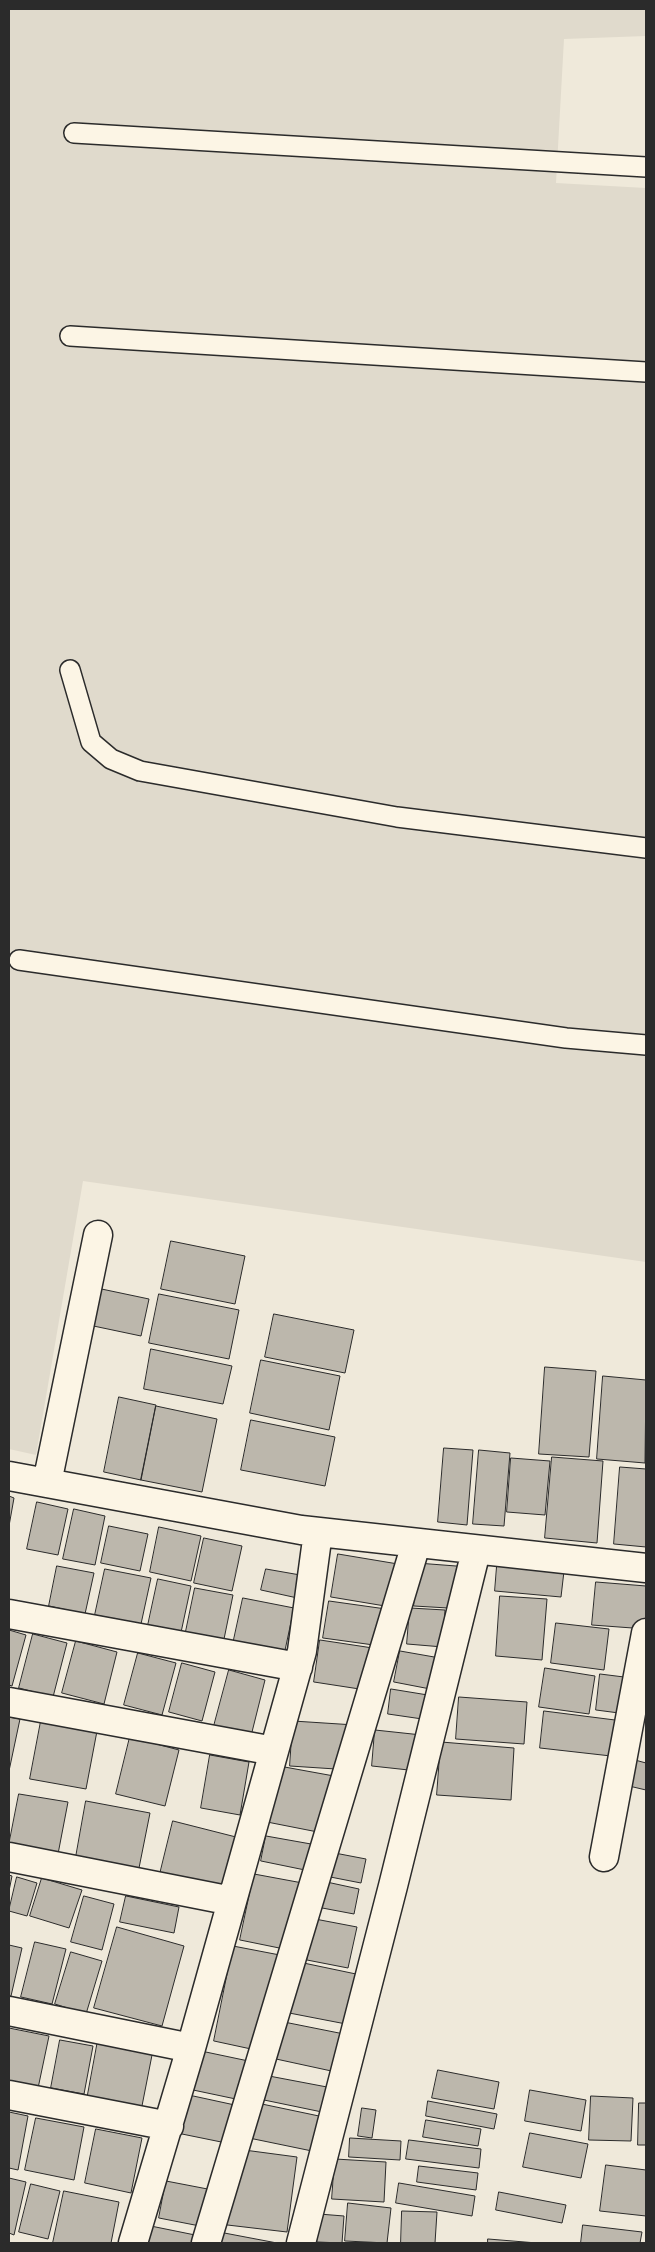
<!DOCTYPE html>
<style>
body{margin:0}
#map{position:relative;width:655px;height:2252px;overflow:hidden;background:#efe9da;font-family:Sriracha,sans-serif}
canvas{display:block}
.frame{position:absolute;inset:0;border:10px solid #2b2b2b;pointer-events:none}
</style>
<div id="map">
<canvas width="655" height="2252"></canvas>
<div class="frame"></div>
</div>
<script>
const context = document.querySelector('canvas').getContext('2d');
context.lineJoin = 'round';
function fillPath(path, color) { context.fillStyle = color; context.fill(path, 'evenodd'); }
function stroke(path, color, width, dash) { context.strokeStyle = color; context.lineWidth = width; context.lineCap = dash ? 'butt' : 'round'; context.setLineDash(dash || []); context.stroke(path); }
const built = new Path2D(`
 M9 9H646V36L564 39 556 183 646 188V1262L83 1181 36 1455 9 1449Z`);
const building = new Path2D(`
 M171 1241 245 1256 235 1304 161 1289Z
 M92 1287 149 1299 141 1336 84 1324Z
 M159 1294 239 1310 229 1359 149 1343Z
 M274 1314 354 1330 345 1373 265 1357Z
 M151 1349 232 1366 223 1404 144 1389Z
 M261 1360 340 1376 329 1430 250 1413Z
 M545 1367 596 1371 589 1457 539 1454Z
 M603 1376 646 1380 645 1463 597 1459Z
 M119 1397 156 1405 141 1480 104 1472Z
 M156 1406 217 1419 202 1492 141 1480Z
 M251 1420 335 1437 325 1486 241 1470Z
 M444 1448 473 1450 467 1525 438 1522Z
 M479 1450 510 1453 504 1526 473 1524Z
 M552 1457 603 1461 597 1543 545 1538Z
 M511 1458 550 1461 545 1515 507 1512Z
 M620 1467 646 1469V1547L614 1544Z
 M9 1496 14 1498 9 1526Z
 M37 1502 68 1509 58 1555 27 1549Z
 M74 1509 105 1516 95 1565 63 1559Z
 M109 1526 148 1534 140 1571 101 1563Z
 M159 1527 201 1536 191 1581 150 1572Z
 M204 1538 242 1546 232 1591 194 1583Z
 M338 1554 404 1565 397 1608 331 1597Z
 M417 1563 469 1567 465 1609 414 1606Z
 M57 1566 94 1573 85 1614 49 1606Z
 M497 1566 564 1571 561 1597 495 1591Z
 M105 1569 151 1578 141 1624 95 1615Z
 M266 1569 306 1576 302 1599 261 1590Z
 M158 1579 191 1586 180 1637 147 1630Z
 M596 1582 646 1586V1629L592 1625Z
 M195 1588 233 1595 223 1644 185 1636Z
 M500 1596 547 1599 542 1660 496 1656Z
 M243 1598 294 1608 284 1655 233 1644Z
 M329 1601 386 1609 381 1646 323 1638Z
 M410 1608 445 1610 443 1647 407 1644Z
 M556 1623 609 1629 604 1670 551 1663Z
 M9 1630 26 1635 12 1686 9 1685Z
 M33 1634 67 1643 53 1697 19 1688Z
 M320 1640 386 1650 379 1692 314 1682Z
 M76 1641 117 1652 104 1704 62 1693Z
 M400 1651 457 1661 451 1693 394 1682Z
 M138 1653 176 1663 162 1715 124 1705Z
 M182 1663 215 1672 202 1721 169 1712Z
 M545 1668 595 1676 589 1714 539 1707Z
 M229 1670 265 1680 251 1736 214 1726Z
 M600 1674 624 1677 619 1713 596 1710Z
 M391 1689 440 1697 436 1721 388 1714Z
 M459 1697 527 1702 524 1744 456 1739Z
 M544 1711 615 1720 611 1756 540 1748Z
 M9 1717 20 1719 9 1771Z
 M41 1721 97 1731 86 1789 30 1779Z
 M293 1721 355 1725 351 1770 290 1766Z
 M375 1730 431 1736 427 1772 372 1766Z
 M130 1737 179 1750 165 1806 116 1794Z
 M441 1742 514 1748 511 1800 437 1795Z
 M210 1755 249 1762 240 1815 201 1808Z
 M635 1760 646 1763V1790L629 1786Z
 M279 1766 345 1778 333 1835 267 1822Z
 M19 1794 68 1802 58 1854 9 1845Z
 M86 1801 150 1813 139 1868 76 1857Z
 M173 1821 236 1837 223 1890 160 1874Z
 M266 1836 311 1844 305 1870 261 1861Z
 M319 1850 366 1859 361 1883 315 1874Z
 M254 1874 308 1884 294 1951 240 1940Z
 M9 1875 12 1876 9 1891Z
 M17 1877 37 1883 27 1916 9 1911Z
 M42 1878 82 1890 69 1928 30 1916Z
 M322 1881 359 1889 354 1914 317 1907Z
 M84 1896 114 1904 102 1950 71 1942Z
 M126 1896 179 1907 174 1933 120 1922Z
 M315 1919 357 1927 348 1968 307 1960Z
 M117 1927 184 1946 162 2026 94 2008Z
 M35 1942 66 1949 52 2004 21 1997Z
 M9 1945 22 1948 11 1996H9Z
 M233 1946 285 1956 265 2052 214 2041Z
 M71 1952 102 1961 86 2014 55 2004Z
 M294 1961 356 1974 346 2024 284 2012Z
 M284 2022 344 2034 336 2072 276 2059Z
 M9 2028 49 2036 37 2093 9 2088Z
 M60 2040 93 2046 84 2094 51 2088Z
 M98 2040 153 2050 140 2116 86 2105Z
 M201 2051 258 2063 250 2102 193 2090Z
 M438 2070 499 2082 494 2109 432 2098Z
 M269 2076 327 2087 322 2112 264 2100Z
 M530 2090 586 2100 581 2131 525 2121Z
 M184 2094 244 2107 236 2145 177 2133Z
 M591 2096 633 2098 631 2141 589 2140Z
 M428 2101 497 2114 494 2129 426 2116Z
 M257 2103 319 2116 312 2151 249 2138Z
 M639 2103H646V2145H638Z
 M362 2108 376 2110 372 2138 358 2136Z
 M9 2112 28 2116 18 2170 9 2168Z
 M36 2118 84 2127 74 2180 25 2170Z
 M426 2120 481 2129 478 2146 423 2137Z
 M96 2129 142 2138 131 2193 85 2183Z
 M530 2133 588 2144 581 2178 523 2167Z
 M350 2138 401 2141 400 2160 349 2157Z
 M409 2140 481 2149 479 2168 406 2159Z
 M229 2148 297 2157 287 2232 219 2224Z
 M335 2159 386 2162 384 2202 332 2199Z
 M606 2165 646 2170V2216L600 2211Z
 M419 2166 478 2173 476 2190 417 2182Z
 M9 2178 26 2182 14 2235 9 2233Z
 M166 2181 218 2191 210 2228 159 2218Z
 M399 2183 475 2196 472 2216 396 2203Z
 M31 2184 60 2191 48 2239 19 2232Z
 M64 2191 119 2202 111 2243H53Z
 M499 2192 566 2205 562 2223 496 2210Z
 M348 2203 391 2208 387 2243 345 2241Z
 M402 2211 437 2212 435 2243H401Z
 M319 2214 344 2216 342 2243 317 2242Z
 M136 2223 200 2236 198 2243H132Z
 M583 2225 642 2232 640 2243H581Z
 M219 2232 277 2243H216Z
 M488 2239 537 2243H488Z`);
const lane = new Path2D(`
 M74 133 646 167
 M70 336 646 372
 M70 670 91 742 111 759 140 771 397 817 646 848
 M19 960 566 1038 646 1045`);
const street = new Path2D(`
 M9 1476 301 1530 646 1568
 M47 1483 98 1235
 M9 1614 298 1667
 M9 1702 274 1751
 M9 1857 232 1901
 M604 1857 646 1633
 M9 2011 191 2048
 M9 2095 169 2126
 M133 2243 191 2048 302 1651 318 1532
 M206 2243 416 1544
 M301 2243 393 1886 476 1551`);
fillPath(built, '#e0dacc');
fillPath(building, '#bcb7ac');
stroke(building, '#2b2b2b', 1);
stroke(lane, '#2b2b2b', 22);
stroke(street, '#2b2b2b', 31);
stroke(lane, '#fcf5e5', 19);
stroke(street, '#fcf5e5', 28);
</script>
